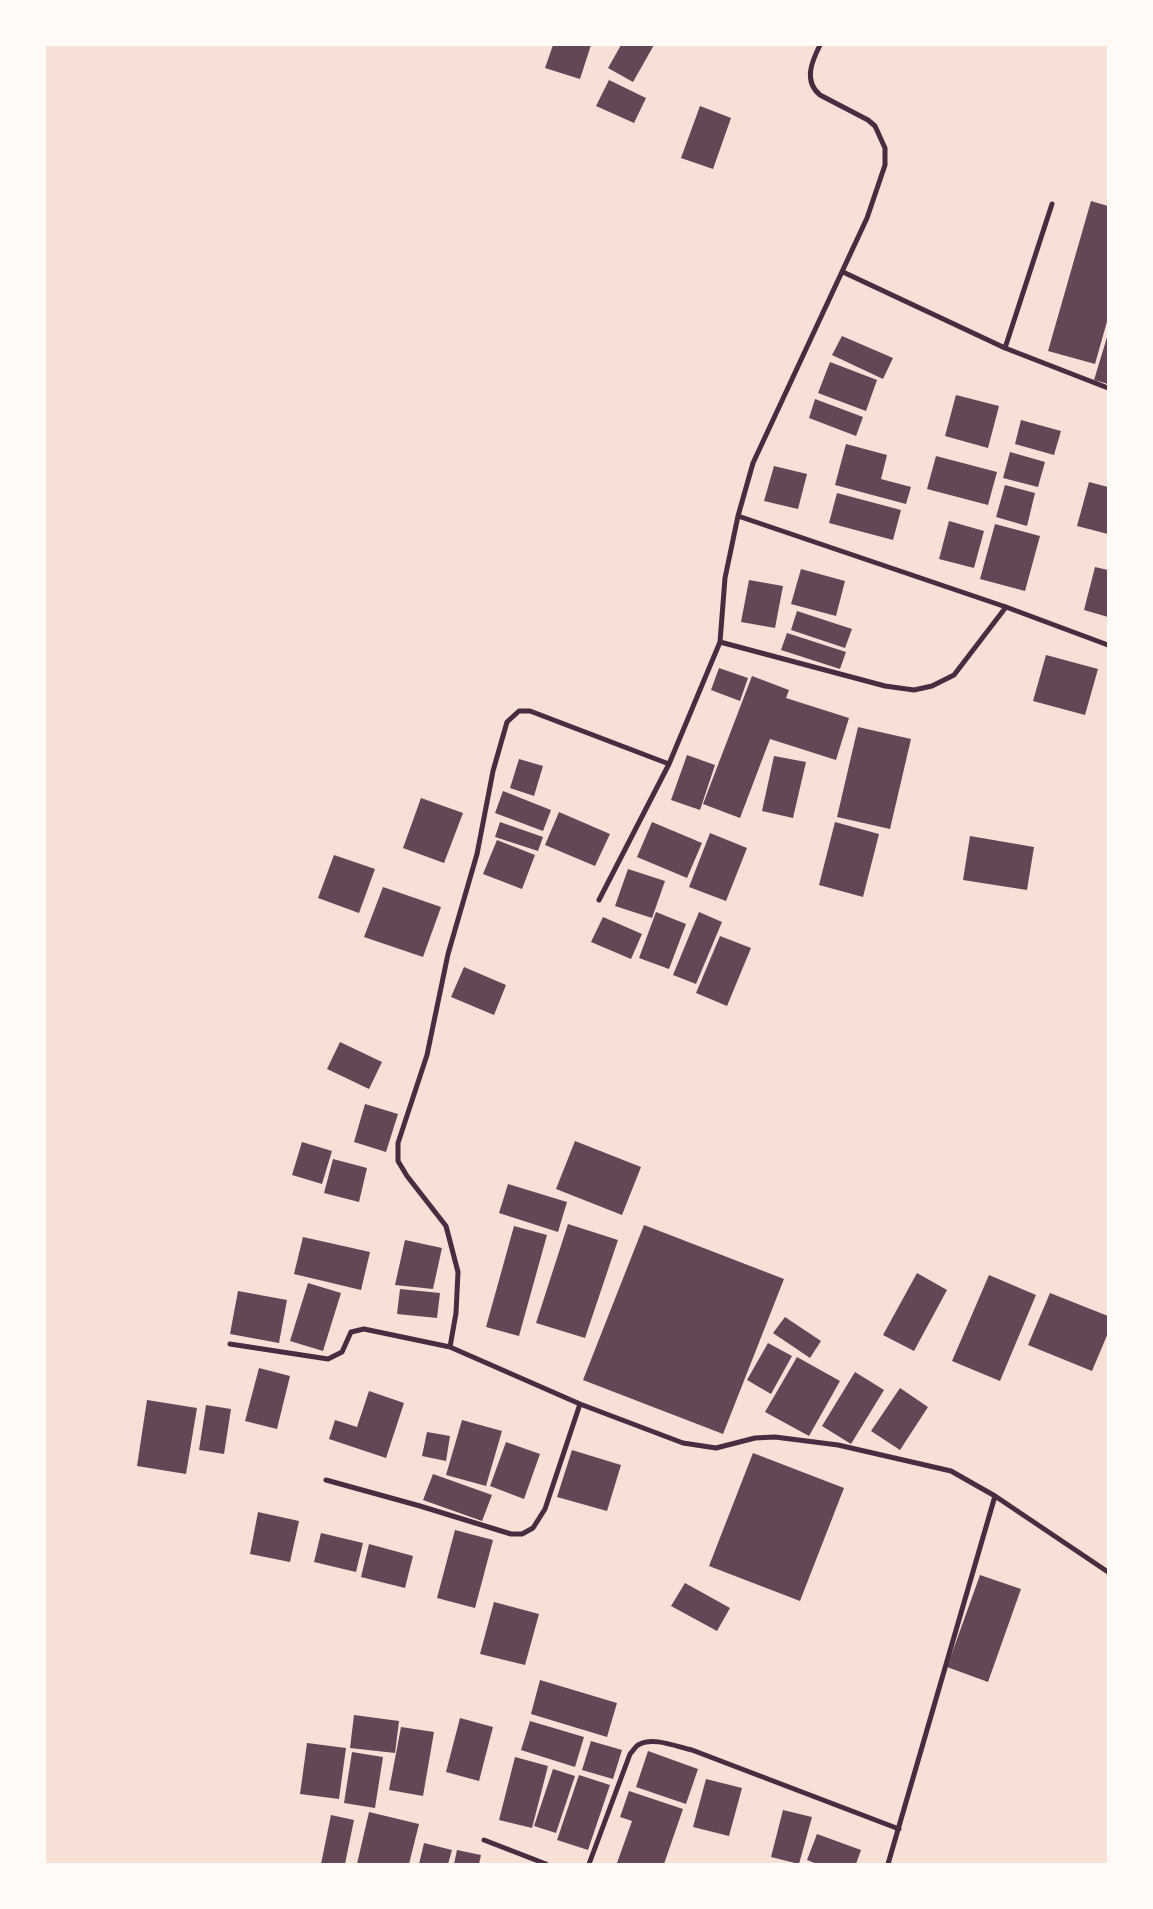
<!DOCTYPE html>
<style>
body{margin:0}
#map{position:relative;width:1153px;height:1909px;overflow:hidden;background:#f7e1d7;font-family:"Sofia Sans Condensed",sans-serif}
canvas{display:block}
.frame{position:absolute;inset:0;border:46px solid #fffaf5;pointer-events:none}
</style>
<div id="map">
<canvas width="1153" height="1909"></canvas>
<div class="frame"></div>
</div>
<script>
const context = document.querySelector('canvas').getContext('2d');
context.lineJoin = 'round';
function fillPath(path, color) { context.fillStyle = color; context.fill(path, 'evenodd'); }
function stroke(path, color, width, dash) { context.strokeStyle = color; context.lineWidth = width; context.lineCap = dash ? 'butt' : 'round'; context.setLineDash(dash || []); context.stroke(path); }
const building = new Path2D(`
 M553 45H591L580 79 545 68Z
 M621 45H654L633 82 608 68Z
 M609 80 646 98 634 123 596 106Z
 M700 106 731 118 713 169 681 158Z
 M1091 201 1108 206V318L1095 364 1048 351Z
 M1108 334V384L1094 380Z
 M842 336 893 358 883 379 832 355Z
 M830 362 877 380 866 411 818 393Z
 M956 395 999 406 988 448 945 436Z
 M815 399 863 417 856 436 809 418Z
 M1021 420 1061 431 1054 455 1015 444Z
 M846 444 887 455 881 479 911 487 906 504 835 485Z
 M1010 452 1045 462 1038 487 1003 478Z
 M936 456 997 472 988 505 927 489Z
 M774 466 807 474 798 509 764 501Z
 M1089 482 1108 487V534L1077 526Z
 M1005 485 1035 493 1027 526 996 517Z
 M837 493 901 510 893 540 829 523Z
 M949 521 984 531 974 568 939 559Z
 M995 524 1040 536 1025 591 980 579Z
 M1095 567 1108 570V617L1084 610Z
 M801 569 845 581 836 616 791 604Z
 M749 580 783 586 775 628 741 622Z
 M797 611 852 629 845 648 791 630Z
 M787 633 846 652 840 669 781 650Z
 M1046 655 1098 669 1085 715 1033 701Z
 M719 668 748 678 740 701 711 690Z
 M752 676 789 690 786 698 849 718 836 760 770 739 740 818 703 804Z
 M858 727 911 739 890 829 837 817Z
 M687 755 715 765 700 810 671 800Z
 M774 756 806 762 793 818 762 811Z
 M519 759 543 766 534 796 510 788Z
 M503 791 551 810 543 831 495 813Z
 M421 798 463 813 444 863 403 848Z
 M559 812 610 834 595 866 545 845Z
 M500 822 543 837 538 851 495 837Z
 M652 822 702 843 687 878 637 857Z
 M835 822 879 834 863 897 819 885Z
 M710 833 747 848 726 901 689 887Z
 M970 836 1034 847 1027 890 963 880Z
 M497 840 535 855 522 889 483 874Z
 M334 855 375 869 359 913 318 898Z
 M628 869 665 881 652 918 615 906Z
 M383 887 441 907 423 957 364 937Z
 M656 912 686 924 669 969 639 958Z
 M699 912 722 922 696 984 673 975Z
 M603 917 642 934 631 959 591 942Z
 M720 936 751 948 727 1006 696 993Z
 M464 967 506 985 494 1015 451 997Z
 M340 1042 382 1062 369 1089 327 1069Z
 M365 1104 398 1114 386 1152 354 1142Z
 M575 1141 641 1167 622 1215 556 1189Z
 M302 1142 332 1151 322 1184 292 1175Z
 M333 1159 367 1168 359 1202 324 1193Z
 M508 1184 567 1202 558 1232 499 1213Z
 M568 1224 618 1240 585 1338 536 1323Z
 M644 1225 784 1279 723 1434 583 1380Z
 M514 1226 547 1235 519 1336 486 1327Z
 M303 1237 370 1252 361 1290 294 1274Z
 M405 1240 442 1248 433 1289 395 1285Z
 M917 1273 947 1290 914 1351 883 1335Z
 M989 1275 1036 1295 1000 1381 952 1361Z
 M308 1283 341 1293 323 1351 290 1341Z
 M400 1289 440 1293 437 1318 397 1314Z
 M238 1291 287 1300 279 1343 230 1334Z
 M1050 1293 1108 1316V1333L1092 1371 1028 1345Z
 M785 1317 821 1341 810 1358 773 1333Z
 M768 1343 792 1356 771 1394 747 1380Z
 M797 1357 840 1381 809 1436 765 1412Z
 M259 1368 290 1376 277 1429 245 1421Z
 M855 1372 884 1390 851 1444 822 1426Z
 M900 1388 928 1407 900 1450 871 1431Z
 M369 1391 404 1403 386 1458 329 1439 335 1420 357 1427Z
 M147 1400 197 1408 186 1474 137 1466Z
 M206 1405 231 1409 224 1454 199 1450Z
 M462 1420 502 1431 486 1486 446 1475Z
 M427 1432 450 1436 446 1461 422 1456Z
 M506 1442 540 1454 524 1499 490 1486Z
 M572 1450 621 1465 607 1511 557 1497Z
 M753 1453 844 1488 800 1601 709 1566Z
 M433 1474 492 1495 482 1521 423 1500Z
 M258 1512 299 1521 290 1562 250 1554Z
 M455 1530 493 1540 475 1608 437 1598Z
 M321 1533 363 1543 356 1572 314 1562Z
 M369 1544 413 1556 405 1588 361 1577Z
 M980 1575 1021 1589 988 1682 947 1667Z
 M685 1583 730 1608 717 1631 671 1606Z
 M494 1602 539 1614 525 1665 480 1654Z
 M540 1680 617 1703 607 1737 531 1714Z
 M354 1715 399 1721 395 1753 350 1748Z
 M460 1718 493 1727 479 1781 446 1772Z
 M530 1721 584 1737 575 1767 521 1750Z
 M401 1727 434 1732 423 1796 389 1790Z
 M591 1741 622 1750 613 1779 582 1770Z
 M307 1743 346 1748 339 1799 300 1794Z
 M648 1751 698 1769 686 1804 636 1787Z
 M352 1752 383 1757 375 1808 344 1803Z
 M515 1757 548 1766 532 1828 499 1820Z
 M553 1769 575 1776 556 1833 534 1826Z
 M579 1775 610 1785 588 1850 557 1840Z
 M706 1779 742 1788 729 1836 693 1827Z
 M629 1791 683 1809 664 1864 617 1863 632 1821 620 1817Z
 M783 1810 812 1817 799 1864 771 1857Z
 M369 1812 419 1824 409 1864H357Z
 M331 1815 354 1820 345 1864H321Z
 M817 1834 861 1850 856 1864H817L807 1860Z
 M424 1843 452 1850 448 1864H419Z
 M457 1850 481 1855 479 1864H454Z`);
const minor = new Path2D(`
 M843 272 1005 348 1108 388
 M1005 348 1052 204
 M738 516 1006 607 1108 645
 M720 642 885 686 914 690 932 686 954 675 1006 607
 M599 900 669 764 720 642 725 578 738 516 753 463 867 218 885 165V148L875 126 868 120 820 95C803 81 812 61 820 45
 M230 1344 328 1359 342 1352 351 1332 364 1329 450 1347 580 1404 683 1443 716 1448 755 1438 775 1437 838 1445 951 1471 995 1496 1108 1572
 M450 1347 456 1313 458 1272 446 1226 407 1176 398 1161V1143L427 1055 448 954 477 854 493 771 507 722 519 711H530L669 764
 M326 1480 420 1506 511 1534H522L533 1528 545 1509 580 1404
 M484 1840 546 1864
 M589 1864 630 1754C633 1751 635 1747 638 1745 653 1736 677 1747 692 1750L899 1829
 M888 1864 995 1496`);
fillPath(building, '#644757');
stroke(minor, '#4a2c40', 5);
</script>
